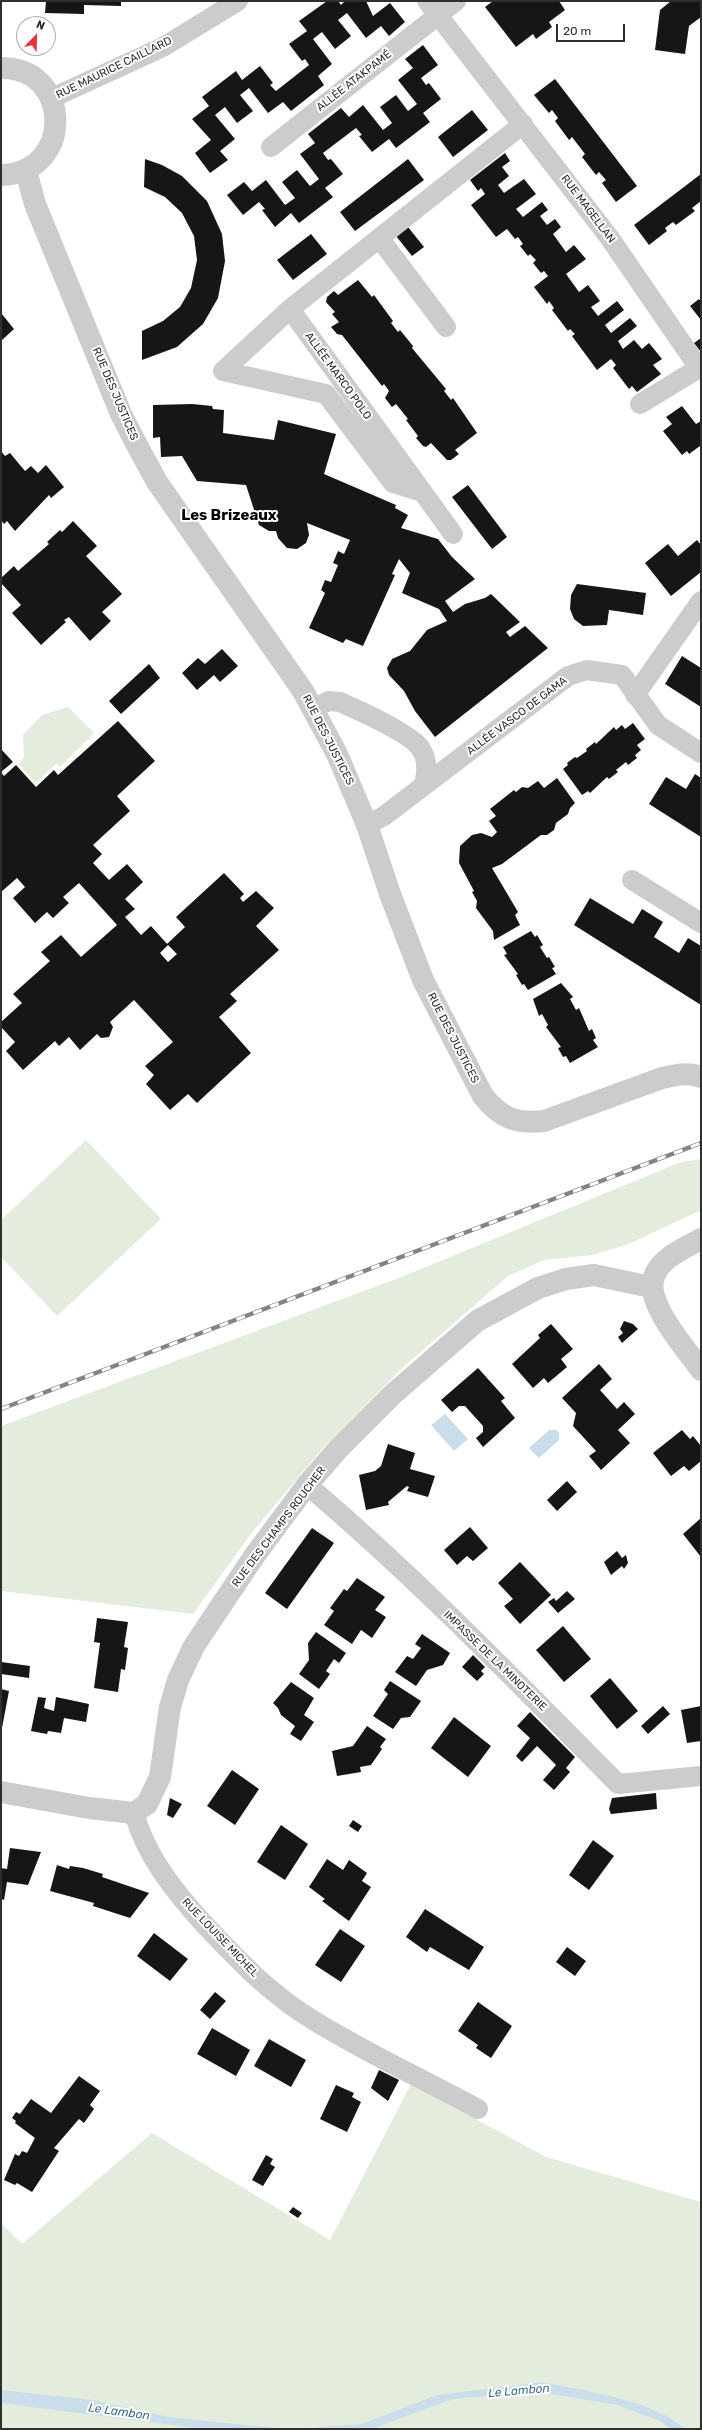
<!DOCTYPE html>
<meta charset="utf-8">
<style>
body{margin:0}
#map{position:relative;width:702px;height:2430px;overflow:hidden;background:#fff;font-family:Rubik,sans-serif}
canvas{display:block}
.frame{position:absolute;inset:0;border:2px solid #2f2f2f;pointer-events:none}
.north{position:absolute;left:16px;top:16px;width:40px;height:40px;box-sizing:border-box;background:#fff;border:1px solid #acacac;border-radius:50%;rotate:23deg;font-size:11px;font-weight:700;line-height:16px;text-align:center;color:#2f2f2f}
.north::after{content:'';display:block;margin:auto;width:14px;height:18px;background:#e3343b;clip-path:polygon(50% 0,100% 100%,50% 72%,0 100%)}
.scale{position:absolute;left:556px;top:24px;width:69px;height:18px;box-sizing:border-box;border:2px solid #2f2f2f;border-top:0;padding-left:5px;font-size:12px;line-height:14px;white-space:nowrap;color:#2f2f2f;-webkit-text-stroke:3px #fff;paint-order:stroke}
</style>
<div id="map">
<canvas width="702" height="2430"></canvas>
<div class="frame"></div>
<div class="north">N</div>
<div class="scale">20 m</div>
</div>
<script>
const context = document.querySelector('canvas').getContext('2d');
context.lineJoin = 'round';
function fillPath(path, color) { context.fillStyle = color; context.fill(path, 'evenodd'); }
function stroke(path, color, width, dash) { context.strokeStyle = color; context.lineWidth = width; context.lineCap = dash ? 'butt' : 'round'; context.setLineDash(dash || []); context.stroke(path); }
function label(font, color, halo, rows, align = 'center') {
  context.font = font + ' Rubik,sans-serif'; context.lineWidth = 4; context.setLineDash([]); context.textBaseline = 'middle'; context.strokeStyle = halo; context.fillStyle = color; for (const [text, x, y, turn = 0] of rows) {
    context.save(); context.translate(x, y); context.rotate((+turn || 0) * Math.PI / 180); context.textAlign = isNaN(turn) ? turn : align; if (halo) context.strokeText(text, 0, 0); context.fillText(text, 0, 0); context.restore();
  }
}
const green = new Path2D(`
 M68 707 94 733 60 767 56 764 36 783 19 765 24 757 23 735 42 715Z
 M86 1140 161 1219 57 1316 1 1257V1220Z
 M701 1159V1210L629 1244 593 1255 544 1260 508 1276 400 1370 322 1449 254 1530 193 1614 1 1591V1426L404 1276 681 1162Z
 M411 2084 546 2157 701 2202V2429H1V2223L22 2244 152 2133 330 2240Z`);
const water = new Path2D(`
 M445 1414 468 1439 454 1451 431 1425Z
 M549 1430H556L559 1432V1440L539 1458 529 1448Z
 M543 2382C584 2391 654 2400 685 2429H671L660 2421 617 2405 534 2391 453 2399 371 2429H296L362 2424 437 2395Z
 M1 2390 93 2400 168 2417 285 2429H203L1 2403Z`);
const building = new Path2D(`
 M46 1H121V6L84 5V14L45 13Z
 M327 1H338L341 5 345 1H366L373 16 390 3 405 22 389 36 381 26 366 38 347 13 338 20 351 36 335 49 322 32 313 39 332 64 318 76 324 85 291 111 283 102 268 113 249 88 240 95 253 111 237 123 225 107 215 115 235 139 220 151 228 160 210 173 195 153 211 140 192 119 209 106 202 97 236 71 242 80 260 66 273 83 270 85 276 91 309 65 305 59 302 61 289 44 307 31 299 21Z
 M493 1H559L565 10 549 22 552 27 536 39 533 34 516 47 485 7Z
 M671 1H701V17L689 26 685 54 655 50 660 10Z
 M423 45 438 65 421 78 426 85 429 83 441 99 423 113 430 122 396 148 389 139 372 152 359 136 362 135 356 128 323 153 328 160 331 159 343 174 325 188 333 197 299 223 291 213 275 227 262 210 265 209 259 202 243 215 227 195 244 182 252 191 266 180 285 205 295 198 282 182 297 170 310 186 319 179 300 154 315 143 308 134 341 108 349 117 363 105 383 130 392 123 380 107 396 95 408 111 417 104 398 80 413 68 405 59Z
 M555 79 637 186 616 202 602 183 606 180 599 172 596 175 582 157 585 154 572 137 569 140 555 121 558 118 552 110 549 113 534 95Z
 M472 110 488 130 453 157 438 137Z
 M505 153 510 161 502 167 509 176 498 185 504 193 524 179 536 194 516 209 523 217 542 202 548 210 540 216 547 225 555 219 561 227 553 234 566 252 574 245 586 259 566 274 579 292 588 285 600 301 591 307 598 316 617 301 624 310 605 325 611 333 630 318 637 326 618 341 623 349 634 340 642 349 649 343 662 359 653 365 661 374 637 392 632 386 629 389 613 368 616 365 611 359 597 370 572 336 575 334 570 329 568 331 552 310 554 308 549 301 547 304 534 287 548 276 544 271 541 273 533 263 536 260 530 254 528 256 520 246 523 244 518 237 515 239 507 229 496 237 471 205 485 194 481 188 478 191 470 180Z
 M145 159 162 165 182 176 207 201 222 234 225 261 218 298 203 324 177 347 142 360V331L163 321 180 307 191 288 197 260 194 236 182 213 165 197 144 187Z
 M408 159 424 180 355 231 340 212Z
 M701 174V201L692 208 695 211 676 225 673 222 665 228 667 231 649 245 634 225Z
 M408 227 424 247 412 256 396 236Z
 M311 234 327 254 293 280 277 260Z
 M358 280 372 297 374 295 393 321 391 323 398 332 400 330 413 346 412 348 446 389 444 391 451 400 453 398 477 433 455 450 459 454 451 460H447L431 443 426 447 423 446 416 438 418 436 406 420 408 419 396 404 392 407 385 398 389 391 384 384 382 386 342 335 337 334 331 327 339 322 332 314 335 312 326 302 327 297 334 291 338 295Z
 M699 299 701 302V320L690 306Z
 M1 313 14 329 2 340H1Z
 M701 338V352L694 343Z
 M192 404 212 406 213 409 224 410 223 433 274 440 278 420 336 434 324 474 396 505 395 508 408 515 401 528 438 539 452 557 475 579 445 601 453 612 465 604 485 598 491 594 520 622 506 632 510 637 525 626 548 648 435 737 415 711 404 691 389 675 387 668 392 659 410 651 427 630 447 621 439 609 402 593 410 573 399 559 392 574 395 575 363 646 346 639 343 643 309 628 325 593 321 590 325 580 331 582 338 565 333 563 338 551 344 554 350 540 307 523 309 535 306 543 297 549 287 548 278 538 276 531H269L259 525 246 485 197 481 182 456 161 457 160 437 153 438V405Z
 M682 406 696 424 701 421V448L700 446 689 454 687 451 682 455 663 431 672 424 666 417Z
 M1 451 5 456 10 453 25 471 31 466 38 473 46 465 64 487 51 498 49 495 15 531 7 521 4 524 1 520Z
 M468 485 507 537 492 549 452 497Z
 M73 521 97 546 86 556 122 594 102 612 111 621 90 641 69 617 64 620 66 622 41 645 12 613 21 605 1 583V578L14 566 18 571 49 544 47 542 60 530 62 532Z
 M697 540 701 545V572L671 596 645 563 668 544 678 556Z
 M577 584 646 593 643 615 609 610 607 625 583 626 574 619 570 609 571 595Z
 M222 649 238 666 220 682 214 675 197 690 182 673 198 658 205 664Z
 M682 656 701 668V707L665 684Z
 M149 664 160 678 121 714 109 701Z
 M118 721 155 761 117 796 130 811 93 845 102 854 93 863 109 880 127 864 143 882 125 899 135 909 125 917 141 935 151 926 168 945 160 953 168 962 177 954 167 944 185 927 176 917 224 873 244 894 240 898 243 902 256 891 274 908 256 926 279 950 230 994 237 1001 219 1017 251 1053 197 1103 188 1094 170 1110 146 1084 154 1075 145 1066 173 1042 134 1000 110 1022 113 1027 109 1037 101 1038 97 1034 80 1050 69 1037 59 1046 55 1041 23 1070 6 1051 15 1042 1 1027V1022L22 1003 13 994 50 961 41 952 61 935 81 957 117 925 79 883 63 897 69 903 53 918 47 912 35 923 13 898 25 887 17 878 1 892V749L13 762 1 772 4 776 16 765 36 787 54 770 58 775Z
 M633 723 645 739 637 745 641 750 635 755 637 758 628 765 626 762 616 770 618 772 609 779 607 777 590 793 588 791 582 795 563 769 568 765 567 763 575 757 577 758 587 751 586 749 595 742 596 744 614 727 616 730 622 725 625 729Z
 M695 774 701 778V837L649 804 666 777 686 789Z
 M557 778 575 803 570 808 568 814 556 823 554 830 547 835H541L502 864 492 868 518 912 515 915 520 925 494 940 493 931 476 908 477 901 472 892 474 891 459 863 460 846 472 835 481 833 492 837 497 832 489 821 496 816 490 809 514 790 516 792 522 787 528 788 538 781 544 788Z
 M590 898 633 924 642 909 663 922 654 937 679 953 688 938 701 946V1005L574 925Z
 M531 931 535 937 537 935 543 945 540 947 547 958 549 957 555 967 552 968 556 974 528 990 524 984 522 985 516 975 518 974 504 955 507 954 503 947Z
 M561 983 573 997 570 999 576 1010 579 1008 589 1031 592 1029 596 1038 593 1040 598 1047 570 1063 566 1056 563 1057 558 1048 561 1047 546 1027 548 1025 542 1014 539 1016 533 999Z
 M624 1321 633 1324 638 1329 622 1343 618 1337 623 1333 620 1329Z
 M551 1324 573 1349 561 1359 567 1367 548 1383 544 1378 533 1388 512 1364 540 1338 538 1335Z
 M599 1364 612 1379 600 1390 617 1409 624 1402 635 1414 618 1430 630 1443 601 1470 589 1456 596 1451 573 1426 576 1413 562 1398Z
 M478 1368 505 1398 501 1401 515 1418 483 1447 476 1438 483 1432V1426L465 1406H459L452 1412 441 1400Z
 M682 1430 690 1439 693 1436 701 1446V1461L689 1471 684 1466 671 1476 653 1453Z
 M388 1444 415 1453 410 1469 435 1476 428 1497 407 1491 409 1487 407 1486 388 1502 389 1505 366 1510 359 1475 375 1471 381 1466Z
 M567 1481 577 1492 557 1511 547 1500Z
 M701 1518V1557L683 1534Z
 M470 1527 488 1548 473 1561 467 1556 457 1565 444 1550Z
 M312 1528 334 1543 287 1609 265 1593Z
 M617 1551 622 1558 626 1555 628 1563 624 1569 622 1566 611 1575 604 1562Z
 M520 1562 551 1595 520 1624 504 1606 513 1599 498 1583Z
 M357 1578 385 1597 375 1610 386 1617 372 1638 361 1630 352 1644 324 1625 334 1611 330 1608 344 1589 347 1591Z
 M567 1591 575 1599 558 1613 548 1602 554 1598 556 1601Z
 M97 1618 128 1622 124 1647 128 1648 125 1670 121 1669 118 1692 94 1688 100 1643 94 1642Z
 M563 1626 591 1659 564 1682 536 1650Z
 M316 1632 346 1653 339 1663 334 1659 326 1671 330 1674 319 1689 299 1674 309 1660 308 1643Z
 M422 1634 450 1653 443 1665 427 1670 416 1686 395 1672 407 1656 413 1659 421 1648 415 1644Z
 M473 1655 485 1667 481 1671 484 1674 477 1681 462 1667Z
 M1 1662 30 1666 29 1678 1 1674Z
 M610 1678 638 1711 617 1729 590 1696Z
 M390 1681 421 1701 410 1717 401 1718 393 1729 373 1716 388 1694 384 1690Z
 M291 1682 314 1698 304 1715 314 1722 301 1741 290 1734 295 1726 281 1715 278 1708 273 1703Z
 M1 1689 9 1691 2 1728H1Z
 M38 1697 46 1698 44 1708 54 1711 56 1697 89 1704 86 1722 64 1718 61 1733 48 1731 47 1734 31 1731Z
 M663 1706 670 1714 648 1734 641 1726Z
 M701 1706V1741L687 1743 681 1710Z
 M530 1712 575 1757 566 1768 570 1772 554 1790 543 1780 556 1765 537 1746 522 1762 516 1756 530 1738 517 1726Z
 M454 1717 491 1746 468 1777 431 1748Z
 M367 1726 386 1739 380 1747 382 1749 371 1765 360 1767 361 1772 337 1776 332 1751 353 1746Z
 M232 1770 259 1789 235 1825 207 1806Z
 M656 1793 657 1809 611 1814 609 1809 612 1798Z
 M170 1798 182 1804 173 1818 167 1815Z
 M353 1820 362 1826 358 1832 349 1826Z
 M281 1825 308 1844 285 1880 257 1862Z
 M593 1840 614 1856 589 1890 569 1875Z
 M10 1848 41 1852 28 1885 7 1882 4 1900 1 1899V1868L7 1869Z
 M327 1859 343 1870 349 1860 367 1873 362 1881 371 1887 349 1921 322 1901 325 1899 309 1887Z
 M57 1865 69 1869 70 1866 83 1868 103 1874 102 1877 149 1893 130 1918 93 1906 94 1903 50 1891Z
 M425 1909 484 1947 469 1970 430 1947 427 1952 406 1937Z
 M340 1929 365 1946 341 1982 315 1965Z
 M154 1933 188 1959 170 1981 137 1956Z
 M567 1947 586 1961 575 1976 556 1962Z
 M215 1992 226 2001 210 2019 200 2010Z
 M478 2002 512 2026 491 2058 476 2048 478 2045 458 2031Z
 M212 2028 250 2050 236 2076 197 2054Z
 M269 2039 306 2060 291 2087 254 2066Z
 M379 2070 399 2080 388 2101 371 2088Z
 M79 2076 100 2091 90 2105 94 2109 84 2123 79 2119 54 2148 59 2151 32 2192 17 2183 15 2185 4 2180 15 2154 19 2156 22 2151 27 2153 35 2138 15 2123 16 2121 12 2118 16 2112 20 2114 31 2099 51 2113Z
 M336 2085 354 2093 352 2097 361 2102 347 2132 320 2119Z
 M266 2155 273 2159 270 2164 275 2167 263 2186 252 2180Z
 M293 2207 302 2213 298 2218 289 2212Z`);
const minor = new Path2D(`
 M427 1 609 237 699 368 640 404
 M52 98 163 47 238 1
 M271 147 456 1
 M380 239 446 327
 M290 309 223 371 326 394 393 483 422 492
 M453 534 290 309 523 124
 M635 695 701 601
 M314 708 329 701 340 702C358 710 412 734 421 749 428 760 427 773 424 785
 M367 825 384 816 568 676 587 670 622 675 658 725 701 753
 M632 880 701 923
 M307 1485C417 1578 517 1682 618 1784L701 1776
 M134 1813C146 1856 174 1891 204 1924 237 1959 271 1995 313 2020 366 2053 423 2079 478 2109`);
const tertiary = new Path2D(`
 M1 68C72 67 75 173 1 175
 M26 171 35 204 121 414 139 449 157 482 303 691 337 754 367 825 390 894 423 980 483 1096C501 1118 515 1124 544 1121L662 1078C675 1075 688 1072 701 1077
 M701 1239C685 1248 660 1258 654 1277 644 1302 687 1350 701 1370
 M1 1792 89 1808 134 1813 147 1804 160 1777 170 1707 178 1680 194 1646 255 1555 307 1485 339 1448 392 1395 477 1321 538 1288 566 1279 594 1275 651 1287`);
const rail = new Path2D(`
 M1 1409 701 1143`);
const streetNames = [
 ["RUE MAURICE CAILLARD",114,68,-26],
 ["ALLÉE ATAKPAMÉ",354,81,-38],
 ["RUE MAGELLAN",588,209,53],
 ["ALLÉE MARCO POLO",338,376,54],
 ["RUE DES JUSTICES",115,394,67],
 ["ALLÉE VASCO DE GAMA",517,716,-37],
 ["RUE DES JUSTICES",328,740,63],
 ["RUE DES JUSTICES",453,1038,63],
 ["RUE DES CHAMPS ROUCHER",279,1527,-53],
 ["IMPASSE DE LA MINOTERIE",495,1661,44],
 ["RUE LOUISE MICHEL",220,1938,46]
];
const waterNames = [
 ["Le Lambon",519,2391,-5],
 ["Le Lambon",119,2412,8]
];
const districtNames = [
 ["Les Brizeaux",229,516]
];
fillPath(green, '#e4ecdd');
fillPath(water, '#c9ddeb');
fillPath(building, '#161616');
stroke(minor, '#ccc', 20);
stroke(tertiary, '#ccc', 22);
stroke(rail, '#848484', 4.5);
stroke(rail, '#fff', 3, [9]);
label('11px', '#2f2f2f', '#fff', streetNames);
label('italic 12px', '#3e6d90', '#fff', waterNames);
label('bold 15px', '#000', '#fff', districtNames);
</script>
